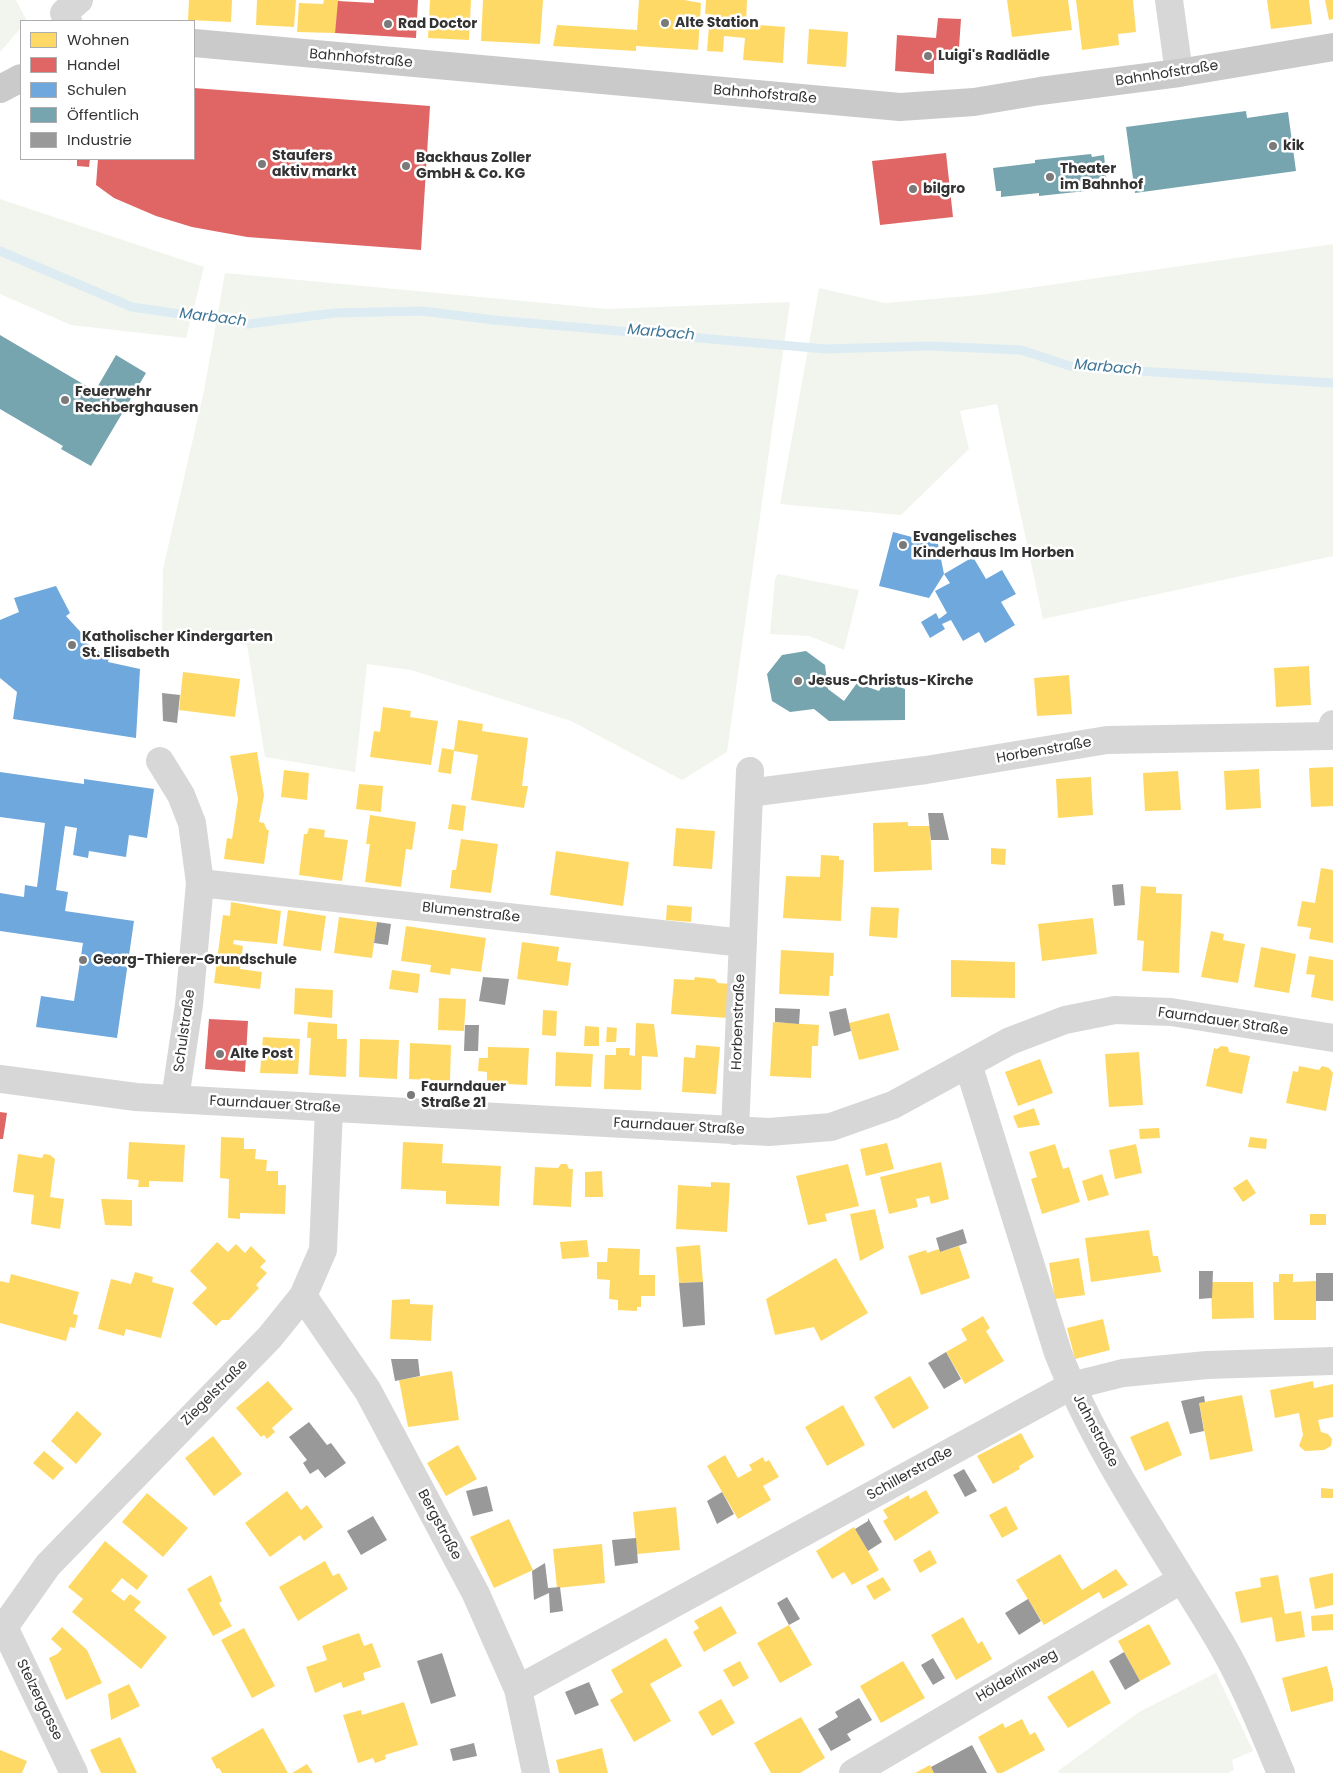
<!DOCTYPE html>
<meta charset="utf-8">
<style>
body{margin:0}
#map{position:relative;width:1333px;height:1773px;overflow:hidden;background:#fff;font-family:Poppins,sans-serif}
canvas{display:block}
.legend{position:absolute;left:20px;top:20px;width:175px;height:140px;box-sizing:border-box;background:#fff;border:1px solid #adadad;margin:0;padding:6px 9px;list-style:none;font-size:15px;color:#333}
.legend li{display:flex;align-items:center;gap:10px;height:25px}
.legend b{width:25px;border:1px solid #adadad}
</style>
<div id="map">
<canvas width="1333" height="1773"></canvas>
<ul class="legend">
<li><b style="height:14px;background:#ffd966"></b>Wohnen</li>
<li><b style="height:14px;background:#e06666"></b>Handel</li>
<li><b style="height:14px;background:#6fa8dc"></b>Schulen</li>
<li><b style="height:14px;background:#76a5af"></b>Öffentlich</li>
<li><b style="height:14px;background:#999"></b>Industrie</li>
</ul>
</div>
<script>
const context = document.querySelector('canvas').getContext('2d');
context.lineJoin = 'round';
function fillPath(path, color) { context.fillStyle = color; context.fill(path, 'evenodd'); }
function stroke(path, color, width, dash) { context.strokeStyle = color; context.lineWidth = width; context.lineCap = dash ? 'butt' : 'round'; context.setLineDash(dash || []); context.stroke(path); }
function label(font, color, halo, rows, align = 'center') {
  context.font = font + ' Poppins,sans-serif'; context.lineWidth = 5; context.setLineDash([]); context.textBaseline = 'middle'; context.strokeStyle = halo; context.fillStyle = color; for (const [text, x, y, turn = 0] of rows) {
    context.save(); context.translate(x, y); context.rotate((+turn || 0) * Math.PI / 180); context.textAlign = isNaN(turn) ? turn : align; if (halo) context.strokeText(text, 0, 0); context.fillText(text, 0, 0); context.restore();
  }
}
const green = new Path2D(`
 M0 0H16L27 21H21V28L0 52Z
 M0 199 204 267 186 338 71 325 0 294Z
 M1333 244V556L1043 619 997 404 960 411 969 449 901 515 780 504 819 288 885 303 980 295Z
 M225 273 608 309 790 302 727 752 682 780 571 721 411 670 367 664 355 772 265 757 247 645 162 632 163 569 204 391Z
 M778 574 859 590 844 650 809 636 770 634 775 579Z
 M1216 1673 1253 1751 1232 1760 1234 1770 1228 1773H1059L1058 1771 1139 1712Z`);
const homes = new Path2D(`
 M189 0H232L231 22 188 20Z
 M257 0H296L294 27 256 25Z
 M324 0H339L335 33 297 32 299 3 323 4Z
 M430 0H471L469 40 428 38Z
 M483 0H543L540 44 481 41Z
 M639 0H684L701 3 698 50 636 46V51L553 46 557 25 637 30Z
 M706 0H747L746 24 785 27 783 63 743 60 745 38 724 36 723 52 707 51 710 14H705Z
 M1007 0H1068L1072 30 1012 37Z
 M1076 0H1133L1136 32 1118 34 1119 45 1082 50Z
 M1267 0H1309L1312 24 1271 29Z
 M1325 0H1333V19L1329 20Z
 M809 29 848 32 846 67 807 64Z
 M1309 666 1311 705 1276 707 1274 668Z
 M183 672 240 679 235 717 179 710Z
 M1069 675 1072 714 1037 716 1034 678Z
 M383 707 411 711 410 717 438 721 431 765 370 757 374 731 380 732Z
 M458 720 483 724 482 731 528 738 522 786H528L524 808 471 800 478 755 454 751 451 774 438 772 442 748 454 750Z
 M257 752 264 795 259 822 264 823 267 830H269L264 864 224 859 227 838 232 839 238 799 230 756Z
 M1333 767V806L1311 807 1309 768Z
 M1259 769 1261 808 1226 810 1224 771Z
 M284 770 309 773 307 800 281 797Z
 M1178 771 1181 810 1145 811 1143 773Z
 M1091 777 1093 815 1058 818 1056 779Z
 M359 784 383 786 381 812 356 809Z
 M452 804 466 806 463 831 448 829Z
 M370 815 416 822 412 850 406 849 401 887 365 882 370 844H366Z
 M908 822V826H930L932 870 874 872 873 823Z
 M309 828 325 830 324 837 348 840 342 881 299 875 304 834H307Z
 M676 828 715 831 712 869 673 866Z
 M461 839 498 844 491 893 450 888 452 870H456Z
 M991 848 1006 849 1005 865 991 864Z
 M556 851 629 862 623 906 550 895Z
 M821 855 839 856V860H844L841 921 783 918 786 876 820 877Z
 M1321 868 1333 870V943L1309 939 1311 928 1297 926 1302 901 1315 903Z
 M1141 886 1156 887V893L1182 894 1179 973 1142 971 1144 941 1137 940Z
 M231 902 281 911 277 944 234 940 233 944 243 946 240 969 262 972 260 989 214 983 223 915 230 916Z
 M667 905 692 907 691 922 666 920Z
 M871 907 899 908 897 938 869 936Z
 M288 910 326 916 321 951 283 946Z
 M339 917 377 922 372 958 334 953Z
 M1093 918 1097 954 1042 961 1038 924Z
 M406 926 486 938 481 972 451 968 450 975 430 972 431 965 401 961Z
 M1211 931 1224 934 1223 940 1245 944 1238 983 1201 977Z
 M522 942 559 947 557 961 571 963 568 986 517 979Z
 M1261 947 1296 954 1289 993 1254 987Z
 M781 950 834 953 833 976H830L829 996 779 994Z
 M1309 956 1333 960V1001L1311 997 1315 975 1306 974Z
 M951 960 1015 962V998L951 997Z
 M392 970 420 974 418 993 389 989Z
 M695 977 715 979 718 983 731 984 728 1018 671 1014 674 979 694 980Z
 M295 988 333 990 332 1018 294 1014Z
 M439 998 466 999 464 1031 438 1030Z
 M543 1010 557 1011 556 1036 542 1035Z
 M889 1013 899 1050 859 1060 849 1023Z
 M308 1022 337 1024V1039H347L346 1077 309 1075 311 1038H307Z
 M773 1022 819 1025 818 1046H812L811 1078 770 1076Z
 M636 1023 654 1024 658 1057 642 1056 641 1090 604 1089 605 1055H616V1048H630L629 1055 635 1056Z
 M585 1026 599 1027V1046H584Z
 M607 1027 617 1028 616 1042H606Z
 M263 1037 300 1039 298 1074 260 1073Z
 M360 1039 399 1040 397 1079 359 1077Z
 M410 1043 451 1045 450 1081 409 1079Z
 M696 1045 720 1047 716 1094 682 1092 684 1057 695 1058Z
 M1221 1046 1228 1047 1229 1052 1250 1056 1242 1094 1206 1086 1214 1048 1217 1049Z
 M488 1047 529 1048 527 1085 487 1083V1072L478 1071 479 1058H488Z
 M556 1052 593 1054 591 1087 555 1086Z
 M1139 1052 1143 1105 1109 1107 1105 1054Z
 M1040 1059 1053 1093 1018 1106 1005 1072Z
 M1299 1066 1319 1070 1322 1066 1329 1068 1333 1073 1326 1111 1286 1103 1293 1071 1298 1072Z
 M1034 1108 1040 1125 1018 1128 1013 1116Z
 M1159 1128 1160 1138 1140 1139 1139 1129Z
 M221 1137 244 1138V1149H256L255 1159 267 1160 266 1171H278V1185H286L285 1214 240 1213V1219L228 1218 229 1179 220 1178Z
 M1250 1137 1267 1139 1266 1149 1248 1147Z
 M129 1142 185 1145 183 1182 149 1181V1187H138L139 1180 127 1179Z
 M403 1142 443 1144 442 1163 501 1166 499 1206 446 1204V1191L401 1189Z
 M887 1143 894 1169 866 1176 860 1149Z
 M1055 1144 1063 1169 1069 1167 1080 1202 1042 1214 1031 1179 1037 1177 1029 1152Z
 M1136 1144 1142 1173 1115 1179 1109 1150Z
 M18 1154 42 1158 44 1154 50 1155 55 1159 50 1197 64 1199 60 1229 31 1224 34 1195 13 1192Z
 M941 1162 949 1199 931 1204 929 1196 916 1199 918 1207 889 1214 880 1177Z
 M561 1164H567L569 1169H573L571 1207 533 1205 535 1167 558 1168Z
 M848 1164 859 1206 825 1214 827 1221 808 1225 796 1176Z
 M602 1171 603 1197H585V1172Z
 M1102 1174 1109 1195 1088 1201 1082 1181Z
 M1247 1179 1256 1193 1243 1202 1233 1188Z
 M711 1182 730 1183 727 1232 676 1229 678 1185 711 1187Z
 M101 1199 132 1200V1226L105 1225Z
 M875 1209 884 1248 860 1261 850 1214Z
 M1310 1214H1326V1225H1310Z
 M1149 1230 1153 1256H1158L1161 1272 1091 1282 1085 1238Z
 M587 1240 589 1257 562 1259 560 1242Z
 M217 1242 228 1252 236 1244 245 1253 251 1246 266 1261 260 1267 267 1273 256 1285 259 1288 229 1320H222L216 1326 192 1303 207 1288 190 1271Z
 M700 1245 703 1282 679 1283 676 1247Z
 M959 1246 970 1278 921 1295 908 1256 926 1250 927 1253 939 1249 940 1252Z
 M608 1248 640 1249 639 1275H655V1296H641V1307H637V1311L618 1310V1300L609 1299 610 1280 597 1279V1262H607Z
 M836 1258 868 1313 821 1341 814 1327 775 1335 766 1299Z
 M1079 1258 1085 1295 1055 1299 1049 1263Z
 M135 1272 153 1277 152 1282 174 1288 161 1338 126 1329 124 1336 98 1329 111 1279 131 1284Z
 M11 1274 79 1292 73 1314 78 1315 75 1328 70 1327 66 1341 0 1323V1281L9 1283Z
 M1279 1274H1293V1282L1316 1281V1320H1274L1273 1282H1279Z
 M1211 1282H1253L1254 1318 1212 1319Z
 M410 1299V1304L433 1305 431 1341 390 1339 392 1300Z
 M983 1316 990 1328 986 1331 1004 1361 965 1384 946 1352 967 1340 961 1329Z
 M1103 1319 1110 1350 1075 1359 1067 1328Z
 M452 1371 459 1420 408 1427 399 1380Z
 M910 1376 929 1408 893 1429 874 1397Z
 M268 1381 293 1409 272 1428 275 1432 267 1439 264 1435 261 1437 236 1408Z
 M1313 1381 1314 1388 1333 1384V1417L1318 1420 1321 1432 1328 1434 1332 1439 1331 1446 1324 1450 1305 1451 1299 1446 1303 1435 1299 1413 1275 1418 1270 1390Z
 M1242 1395 1253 1451 1210 1460 1199 1403Z
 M843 1405 865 1445 827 1466 805 1427Z
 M77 1411 102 1434 76 1464 51 1441Z
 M1168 1421 1182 1455 1145 1471 1130 1437Z
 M1021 1433 1034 1457 1019 1466 1020 1469 993 1484 977 1456Z
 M213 1436 242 1474 214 1496 185 1458Z
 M458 1445 477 1479 446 1496 427 1463Z
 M44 1451 64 1468 53 1480 33 1463Z
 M725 1455 738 1478 752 1470 749 1465 763 1457 765 1462 769 1460 779 1477 763 1486 771 1500 738 1519 707 1466Z
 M1321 1488 1333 1489V1498H1321Z
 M926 1490 939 1513 895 1541 883 1521 888 1518 883 1510 909 1495 910 1499Z
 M287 1491 301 1510 307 1505 323 1527 304 1541 300 1535 270 1557 245 1523Z
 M147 1493 188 1528 163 1557 122 1522Z
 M1006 1506 1018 1529 1002 1538 989 1515Z
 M676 1507 680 1550 637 1554 633 1512Z
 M509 1519 533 1570 494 1588 470 1537Z
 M854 1527 879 1570 852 1585 844 1572 832 1579 816 1551Z
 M105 1541 148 1576 137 1590 122 1578 111 1591 124 1601 130 1594 141 1602 134 1610 167 1637 141 1669 72 1612 83 1599 68 1587Z
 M602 1544 605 1583 557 1588 553 1549Z
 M930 1550 937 1563 920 1573 913 1560Z
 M1060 1554 1082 1590 1116 1569 1128 1585 1103 1599 1099 1592 1044 1625 1016 1580Z
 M325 1561 333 1576 339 1573 348 1589 298 1621 279 1587Z
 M1333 1573V1605L1315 1609 1309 1578Z
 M211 1575 222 1601 219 1603 232 1626 213 1636 187 1589Z
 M1278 1575 1285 1614 1301 1611 1305 1637 1276 1642 1272 1617 1241 1623 1235 1592 1261 1587 1260 1578Z
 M883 1577 891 1590 874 1600 866 1586Z
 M721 1606 737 1633 704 1652 693 1632 699 1628 694 1621Z
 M1333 1614V1630L1312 1631 1311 1616Z
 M963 1617 978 1644 982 1641 992 1659 956 1680 931 1635Z
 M1149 1624 1171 1664 1140 1681 1118 1641Z
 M789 1625 812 1665 780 1683 757 1643Z
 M62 1627 87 1650 102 1683 66 1700 49 1658 57 1654 62 1649 51 1639Z
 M244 1628 275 1686 252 1698 221 1640Z
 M359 1633 364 1646 372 1643 381 1667 363 1673 365 1680 343 1688 341 1682 315 1693 306 1667 327 1660 322 1646Z
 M666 1638 682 1666 650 1684 671 1721 634 1742 610 1700 623 1692 611 1670Z
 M740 1661 749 1678 733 1687 723 1670Z
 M903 1661 925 1698 881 1723 860 1686Z
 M1327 1666 1333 1689V1701L1291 1712 1282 1678Z
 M1093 1670 1111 1703 1068 1728 1047 1697Z
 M129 1684 140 1706 111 1720 108 1694Z
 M721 1699 735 1723 712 1736 698 1712Z
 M404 1702 418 1745 385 1755 386 1759 375 1763 373 1758 358 1763 343 1715 361 1710 362 1715Z
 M801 1717 825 1758 800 1773H771L754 1743Z
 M1022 1719 1030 1735 1035 1732 1045 1750 1002 1773H997L978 1737 1003 1723 1005 1728Z
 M263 1728 288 1773H222L219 1768 217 1769 211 1758Z
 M120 1737 137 1773H101L90 1750Z
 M602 1748 608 1773H559L556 1760Z
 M0 1750 27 1761 22 1773H0Z
 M307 1764 313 1773H292Z
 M930 1765 934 1773H915Z`);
const shops = new Path2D(`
 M374 0H418L416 38 335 33 338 1 374 3Z
 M938 18 961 19 958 62 934 60V74L895 71 897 35 936 38Z
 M194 88 430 106 421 250 247 237 192 227 156 216 114 198 96 185 98 159H194Z
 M946 153 953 217 880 225 872 161Z
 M77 159H90L89 167 77 166Z
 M209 1019 248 1021 245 1072 205 1069Z
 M0 1112 7 1113 3 1139H0Z`);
const schools = new Path2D(`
 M893 532 938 544 944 574 929 598 879 586Z
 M973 557 986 579 1002 570 1016 594 1001 602 1015 625 985 643 979 632 963 641 951 620 942 624 945 629 930 638 921 622 936 613 939 619 947 613 935 591 950 583 944 574Z
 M56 586 70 613 66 616 86 638 83 641 109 658 108 662 140 669 136 738 13 719 17 692 0 678V620L19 612 14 598Z
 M0 772 84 784V779L154 789 147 838 129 835 126 857 89 851 88 858 73 855 77 828 65 826 56 890 68 892 65 911 134 921 117 1038 36 1027 41 996 74 1001 83 943 0 931V893L24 897 25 885 37 887 45 823 0 817Z`);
const public = new Path2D(`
 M1246 111 1247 118 1288 112 1296 171 1135 193 1126 127Z
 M1091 154 1092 157 1104 155 1107 185 1095 187V190L1039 196V193L1001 197V191H996L993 168 1035 163V160Z
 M0 335 95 391 116 355 146 373 91 466 61 449 63 446 0 409Z
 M806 651 825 665 828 689 844 701 857 683 879 691 885 681 905 689V720L829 721 814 709 790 712 772 701 767 674 782 655Z`);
const industry = new Path2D(`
 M162 693 180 695 177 723 163 721Z
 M928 813H943L949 840H931Z
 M1123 884 1125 905 1114 906 1112 885Z
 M377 922 391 924 388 945 374 943Z
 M483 977 509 979 505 1005 479 1001Z
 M775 1008 800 1009 799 1024 775 1022Z
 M846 1008 851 1031 834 1036 829 1012Z
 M465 1025H479L478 1051H464Z
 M963 1229 967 1243 940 1252 936 1238Z
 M1199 1271H1213L1212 1298 1199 1299Z
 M1316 1273H1333V1301H1316Z
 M703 1282 705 1325 683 1327 679 1283Z
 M946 1352 961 1379 944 1389 928 1363Z
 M391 1359H418L420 1376 395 1381Z
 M1204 1396 1205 1402 1199 1403 1204 1431 1190 1434 1181 1401Z
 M309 1422 327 1445 331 1443 346 1463 325 1478 318 1469 310 1474 303 1463 307 1460 289 1437Z
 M964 1469 977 1491 965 1497 953 1475Z
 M487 1486 493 1511 473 1516 466 1491Z
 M722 1492 734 1514 717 1524 707 1501Z
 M373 1516 387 1540 361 1555 347 1531Z
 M868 1518 882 1542 868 1551 855 1529 868 1521Z
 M636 1538 638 1563 615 1566 612 1540Z
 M545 1563 548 1588 560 1587 563 1611 550 1613 549 1593 534 1600 532 1571Z
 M787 1597 800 1619 789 1625 777 1603Z
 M1028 1599 1041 1621 1019 1635 1005 1613Z
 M1124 1652 1140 1681 1125 1690 1109 1661Z
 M442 1653 456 1696 431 1704 417 1661Z
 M933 1658 945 1678 933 1685 921 1665Z
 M589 1682 599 1705 575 1715 565 1692Z
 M859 1698 872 1720 847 1734 851 1740 831 1751 818 1729 838 1717 835 1712Z
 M474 1743 477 1756 453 1761 450 1749Z
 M972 1745 987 1773H934L931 1767Z`);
const stream = new Path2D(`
 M0 251 132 307 248 324 335 313 422 311 494 320 826 349 930 346 1021 350 1073 367 1333 383`);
const minor = new Path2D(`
 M1169 0 1179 73
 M68 21 64 13 79 0
 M160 761 181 795 192 823 200 883 189 1005 175 1099
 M749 793 926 770 1107 740 1329 736 1333 724
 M200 883 743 943
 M968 1064 1058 1353C1098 1455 1163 1546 1219 1640 1244 1682 1262 1728 1281 1773
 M0 1079 136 1097 769 1132 831 1127 893 1105 1010 1041 1065 1020 1115 1010 1171 1012 1333 1038
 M735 1131 750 771
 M303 1296 368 1391 476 1594 518 1689 536 1773
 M4 1627 74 1773
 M0 1633 48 1565 270 1337 303 1296 323 1250 329 1109
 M518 1689 1071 1386 1123 1373 1207 1365 1333 1361
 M853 1773 1181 1580`);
const major = new Path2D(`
 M194 43 900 107 974 102 1040 91 1179 73 1333 47
 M0 89 21 78`);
const markers = [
 [665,23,5,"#7a7a7a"],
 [388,24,5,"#7a7a7a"],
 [928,56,5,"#7a7a7a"],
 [1273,146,5,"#7a7a7a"],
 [262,164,5,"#7a7a7a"],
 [406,166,5,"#7a7a7a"],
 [1050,177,5,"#7a7a7a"],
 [913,189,5,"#7a7a7a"],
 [65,400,5,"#7a7a7a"],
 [903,545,5,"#7a7a7a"],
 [72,645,5,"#7a7a7a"],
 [798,681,5,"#7a7a7a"],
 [83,960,5,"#7a7a7a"],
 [220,1054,5,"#7a7a7a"],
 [411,1095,5,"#7a7a7a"]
];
const poiNames = [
 ["Alte Station",675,23],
 ["Rad Doctor",398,24],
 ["Luigi's Radlädle",938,56],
 ["kik",1283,146],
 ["Staufers",272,156],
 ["aktiv markt",272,172],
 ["Backhaus Zoller",416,158],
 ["GmbH & Co. KG",416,174],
 ["Theater",1060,169],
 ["im Bahnhof",1060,185],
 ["bilgro",923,189],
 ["Feuerwehr",75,392],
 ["Rechberghausen",75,408],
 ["Evangelisches",913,537],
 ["Kinderhaus Im Horben",913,553],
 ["Katholischer Kindergarten",82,637],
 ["St. Elisabeth",82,653],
 ["Jesus-Christus-Kirche",808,681],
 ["Georg-Thierer-Grundschule",93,960],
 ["Alte Post",230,1054],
 ["Faurndauer",421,1087],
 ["Straße 21",421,1103]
];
const streetNames = [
 ["Bahnhofstraße",361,59,5],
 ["Bahnhofstraße",1167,74,-9],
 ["Bahnhofstraße",765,95,5],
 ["Horbenstraße",1044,751,-10],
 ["Blumenstraße",471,913,6],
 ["Horbenstraße",739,1022,-88],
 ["Faurndauer Straße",1223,1022,8],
 ["Schulstraße",185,1031,-82],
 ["Faurndauer Straße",275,1105,3],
 ["Faurndauer Straße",679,1127,3],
 ["Ziegelstraße",215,1393,-45],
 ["Jahnstraße",1095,1431,62],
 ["Schillerstraße",910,1474,-29],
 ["Bergstraße",439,1525,62],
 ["Hölderlinweg",1017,1676,-30],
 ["Stelzergasse",39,1700,64]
];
const waterNames = [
 ["Marbach",213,318,7],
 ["Marbach",661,333,5],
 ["Marbach",1108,368,5]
];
fillPath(green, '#f1f5ed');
fillPath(homes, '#ffd966');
fillPath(shops, '#e06666');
fillPath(schools, '#6fa8dc');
fillPath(public, '#76a5af');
fillPath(industry, '#999');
stroke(stream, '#ddebf3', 9);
stroke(minor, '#d7d7d7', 28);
stroke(major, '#cacaca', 28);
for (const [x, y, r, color] of markers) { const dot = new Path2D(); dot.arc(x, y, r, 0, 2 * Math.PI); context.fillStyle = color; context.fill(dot); stroke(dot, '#fff', 2); }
label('bold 14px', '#333', '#fff', poiNames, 'left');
label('14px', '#333', '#fff', streetNames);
label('italic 15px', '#3f7597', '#fff', waterNames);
</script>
